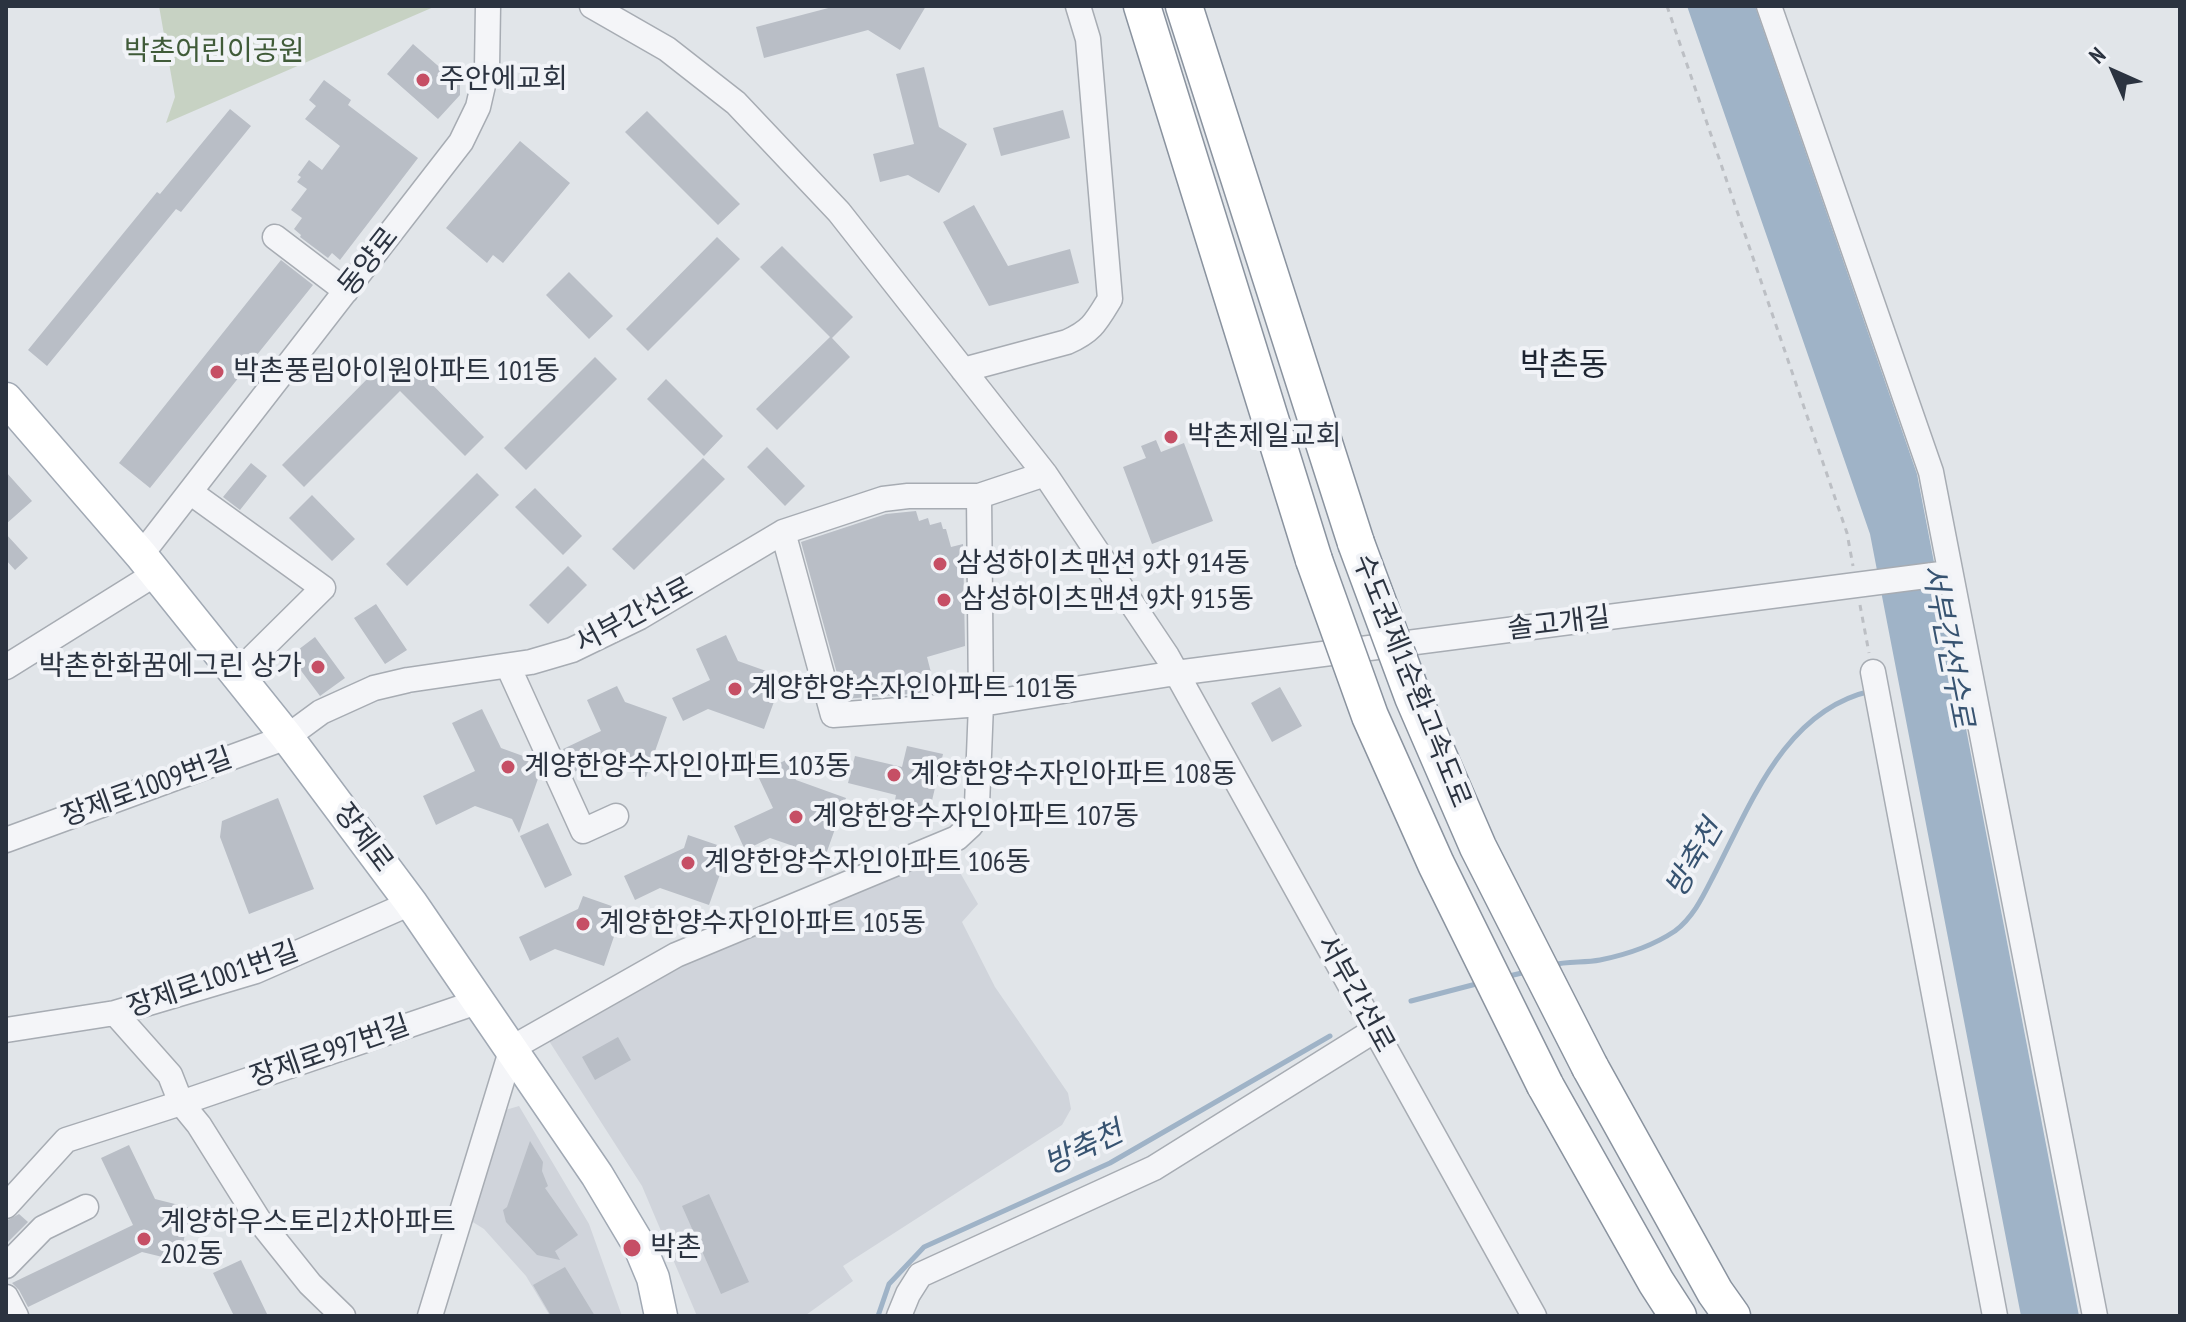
<!DOCTYPE html>
<meta charset="utf-8">
<style>
body{margin:0}
#map{position:relative;width:2186px;height:1322px;overflow:hidden;background:#e1e5e9;font-family:"PT Sans Narrow",sans-serif}
canvas{display:block}
.frame{position:absolute;inset:0;border:8px solid #2b3340;pointer-events:none}
.north{position:absolute;left:2074px;top:32px;width:80px;height:80px;-webkit-text-stroke:6px #f1f3f7;paint-order:stroke;rotate:315deg;font-size:22px;font-weight:700;line-height:32px;text-align:center;color:#2b3340}
.north::after{content:'';display:block;margin:auto;width:28px;height:36px;background:#2b3340;clip-path:polygon(50% 0,100% 100%,50% 72%,0 100%)}
</style>
<div id="map">
<canvas width="2186" height="1322"></canvas>
<div class="frame"></div>
<div class="north">N</div>
</div>
<script>
const context = document.querySelector('canvas').getContext('2d');
context.lineJoin = 'round';
function fillPath(path, color) { context.fillStyle = color; context.fill(path, 'evenodd'); }
function stroke(path, color, width, dash) { context.strokeStyle = color; context.lineWidth = width; context.lineCap = dash ? 'butt' : 'round'; context.setLineDash(dash || []); context.stroke(path); }
function label(font, color, halo, rows, align = 'center') {
  context.font = font + ' "PT Sans Narrow","Noto Sans KR",sans-serif'; context.lineWidth = 8; context.setLineDash([]); context.textBaseline = 'middle'; context.strokeStyle = halo; context.fillStyle = color; for (const [text, x, y, turn = 0] of rows) {
    context.save(); context.translate(x, y); context.rotate((+turn || 0) * Math.PI / 180); context.textAlign = isNaN(turn) ? turn : align; if (halo) context.strokeText(text, 0, 0); context.fillText(text, 0, 0); context.restore();
  }
}
const built = new Path2D(`
 M950 855 978 904 962 922 995 987 1068 1093 1071 1109 1062 1125 843 1266 853 1281 806 1315 697 1316 642 1186 549 1041 676 967Z
 M519 1106 589 1224 622 1316H550L526 1276 484 1229 468 1219 502 1111Z`);
const green = new Path2D(`
 M159 6H436L166 123 175 97Z`);
const water = new Path2D(`
 M1687 6H1755L1917 474 2079 1316H2021L1870 534Z`);
const stream = new Path2D(`
 M1552 965C1568 961 1584 963 1600 960 1625 955 1654 945 1675 931 1695 916 1705 892 1716 871 1752 801 1786 710 1871 691
 M1505 977 1526 972
 M1411 1001 1480 983
 M878 1316 889 1284 924 1247 1110 1163 1330 1036`);
const building = new Path2D(`
 M836 6H926L900 50 868 30 764 58 756 27Z
 M413 44 460 85V95L438 119 387 74Z
 M924 67 939 127 967 144 939 193 908 175 880 182 873 154 914 144 896 74Z
 M324 80 351 100 348 105 418 158 340 260 332 253 328 258 300 237 301 235 294 229 302 218 291 210 307 189 297 182 301 177 298 175 309 160 322 170 340 146 305 119 316 106 309 100Z
 M230 109 251 126 181 212 176 209 47 366 28 350 157 192 160 194Z
 M1063 110 1070 138 1001 156 993 128Z
 M647 111 740 204 718 225 625 132Z
 M520 141 570 183 503 263 493 255 487 263 446 228Z
 M974 205 1008 266 1070 249 1079 283 989 306 943 222Z
 M717 237 740 259 648 351 626 329Z
 M782 246 853 317 832 338 850 357 777 430 756 409 830 337 760 267Z
 M281 260 313 285 150 488 119 463Z
 M569 272 613 316 589 339 546 295Z
 M595 357 617 379 526 470 504 448Z
 M379 367 393 381 403 370 407 375 415 367 484 437 465 456 400 391 304 487 282 465Z
 M666 379 723 436 704 456 647 399Z
 M1156 440 1161 452 1184 443 1213 521 1152 544 1123 467 1146 458 1141 446Z
 M767 447 805 486 785 506 747 467Z
 M703 458 725 479 634 570 612 549Z
 M251 463 267 476 240 510 223 497Z
 M6 472 32 501 6 524Z
 M477 473 499 495 407 586 386 564Z
 M535 488 582 536 563 555 515 507Z
 M312 495 355 539 332 561 289 518Z
 M916 511 919 521 928 518 930 525 941 522 943 529H946L951 547 963 544 965 646 927 657 936 692 844 699 801 542 886 514Z
 M6 534 28 558 15 570 6 560Z
 M568 566 587 585 548 624 529 605Z
 M376 604 407 650 385 664 354 618Z
 M726 635 738 661 783 677 764 729 708 709 683 721 672 698 710 680 696 649Z
 M315 637 345 678 320 696 290 656Z
 M617 686 625 702 667 717 646 777 599 760 574 772 563 749 601 731 587 700Z
 M1280 687 1302 726 1272 742 1251 703Z
 M482 709 501 748 534 760 540 773 519 833 512 819 475 806 436 825 423 796 475 771 452 723Z
 M907 746 943 754 930 809 895 800 896 795 848 783 855 756 902 767Z
 M786 760 796 780 846 798 825 857 770 838 745 850 734 826 773 808 757 774Z
 M278 798 314 889 249 914 220 837 222 821Z
 M548 823 572 875 545 888 520 836Z
 M688 835 729 849 709 905 660 888 635 900 624 876 684 848Z
 M583 896 623 910 604 966 555 949 530 961 519 937 578 909Z
 M618 1037 631 1060 595 1080 582 1057Z
 M530 1141 543 1162 542 1171 548 1186 545 1188 578 1235 555 1251 560 1260 537 1255 506 1222 503 1210 507 1207Z
 M129 1145 155 1199 191 1208 179 1261 142 1252 28 1307 19 1290 12 1283 133 1225 101 1158Z
 M709 1194 749 1282 721 1294 682 1206Z
 M19 1214 28 1222 6 1244V1221Z
 M241 1260 268 1316H234L213 1273Z
 M565 1267 595 1316H551L533 1285Z`);
const path = new Path2D(`
 M1667 6 1847 533 1853 566
 M1860 605 1869 653`);
const minor = new Path2D(`
 M592 6 667 49 736 103 839 212 1045 474 1167 656 1534 1316
 M1769 6 1931 472 2095 1316
 M275 237 346 291
 M963 370 1067 342C1092 331 1096 322 1110 299L1088 39 1078 6
 M190 492 323 588 236 674
 M783 532 833 715 981 704 1176 673 1941 574
 M141 555 461 142 478 107 487 68 488 6
 M508 666 583 831 616 816
 M6 667 155 574
 M1873 672 1995 1316
 M6 840 287 737 321 712 374 688 408 680 531 662 572 650 640 617 783 532 883 499 908 496H979L1045 474
 M115 1013 170 1075 181 1103 199 1125 258 1219 310 1284 343 1316
 M6 1030 115 1013 256 971 411 903
 M6 1206 66 1140 181 1103 480 1001
 M6 1266 43 1228 86 1207
 M6 1297 16 1316
 M430 1316 512 1048 676 955 957 838 971 825 977 805 981 704 979 496
 M899 1316 908 1294 920 1275 1154 1168 1375 1030`);
const major = new Path2D(`
 M6 399 141 555 287 737 411 903 597 1175 640 1247 653 1278 661 1316`);
const highway = new Path2D(`
 M1142 6 1314 560
 M1184 6 1356 543
 M1590 1067 1715 1292 1732 1316
 M1545 1085 1656 1282 1678 1316`);
const highwayBridge = new Path2D(`
 M1356 543 1413 697 1478 847 1590 1067
 M1314 560 1370 716 1436 864 1545 1085`);
const markers = [
 [423,80,8,"#c64f65"],
 [217,372,8,"#c64f65"],
 [1171,437,8,"#c64f65"],
 [940,564,8,"#c64f65"],
 [944,600,8,"#c64f65"],
 [318,667,8,"#c64f65"],
 [735,689,8,"#c64f65"],
 [508,767,8,"#c64f65"],
 [894,775,8,"#c64f65"],
 [796,817,8,"#c64f65"],
 [688,863,8,"#c64f65"],
 [583,924,8,"#c64f65"],
 [144,1239,8,"#c64f65"],
 [632,1248,10,"#c64f65"]
];
const parkNames = [
 ["박촌어린이공원",214,52]
];
const poiNames = [
 ["주안에교회",439,80],
 ["박촌풍림아이원아파트 101동",233,372],
 ["박촌제일교회",1187,437],
 ["삼성하이츠맨션 9차 914동",956,564],
 ["삼성하이츠맨션 9차 915동",960,600],
 ["박촌한화꿈에그린 상가",302,667,"right"],
 ["계양한양수자인아파트 101동",751,689],
 ["계양한양수자인아파트 103동",524,767],
 ["계양한양수자인아파트 108동",910,775],
 ["계양한양수자인아파트 107동",812,817],
 ["계양한양수자인아파트 106동",704,863],
 ["계양한양수자인아파트 105동",599,924],
 ["계양하우스토리2차아파트",160,1223],
 ["202동",160,1255],
 ["박촌",650,1248]
];
const streetNames = [
 ["동양로",369,262,-52],
 ["서부간선로",634,616,-28],
 ["솔고개길",1559,624,-7],
 ["수도권제1순환고속도로",1411,681,68],
 ["장제로1009번길",147,788,-20],
 ["장제로",363,838,53],
 ["장제로1001번길",213,980,-19],
 ["서부간선로",1355,994,61],
 ["장제로997번길",330,1052,-19]
];
const waterNames = [
 ["서부간선수로",1947,646,79],
 ["방축천",1695,859,-60],
 ["방축천",1084,1149,-26]
];
const quarterNames = [
 ["박촌동",1564,366]
];
fillPath(built, '#d0d4db');
fillPath(green, '#c7d2c3');
fillPath(water, '#9fb3c7');
stroke(stream, '#9fb3c7', 5);
fillPath(building, '#b9bec6');
stroke(minor, '#a7acb3', 27);
stroke(major, '#a1a9b4', 35);
stroke(highway, '#8a939f', 39);
stroke(path, '#bcbfc4', 3, [6, 6]);
stroke(minor, '#f4f5f8', 24);
stroke(major, '#fff', 32);
stroke(highway, '#fff', 36);
stroke(highwayBridge, '#8a939f', 39, []);
stroke(highwayBridge, '#fff', 36);
for (const [x, y, r, color] of markers) { const dot = new Path2D(); dot.arc(x, y, r, 0, 2 * Math.PI); context.fillStyle = color; context.fill(dot); stroke(dot, '#f1f3f7', 3); }
label('28px', '#405b39', '#f1f3f7', parkNames);
label('28px', '#2b3340', '#f1f3f7', poiNames, 'left');
label('28px', '#2b3340', '#f1f3f7', streetNames);
label('italic 30px', '#375371', '#f1f3f7', waterNames);
label('32px', '#1d2431', '#f1f3f7', quarterNames);
</script>
